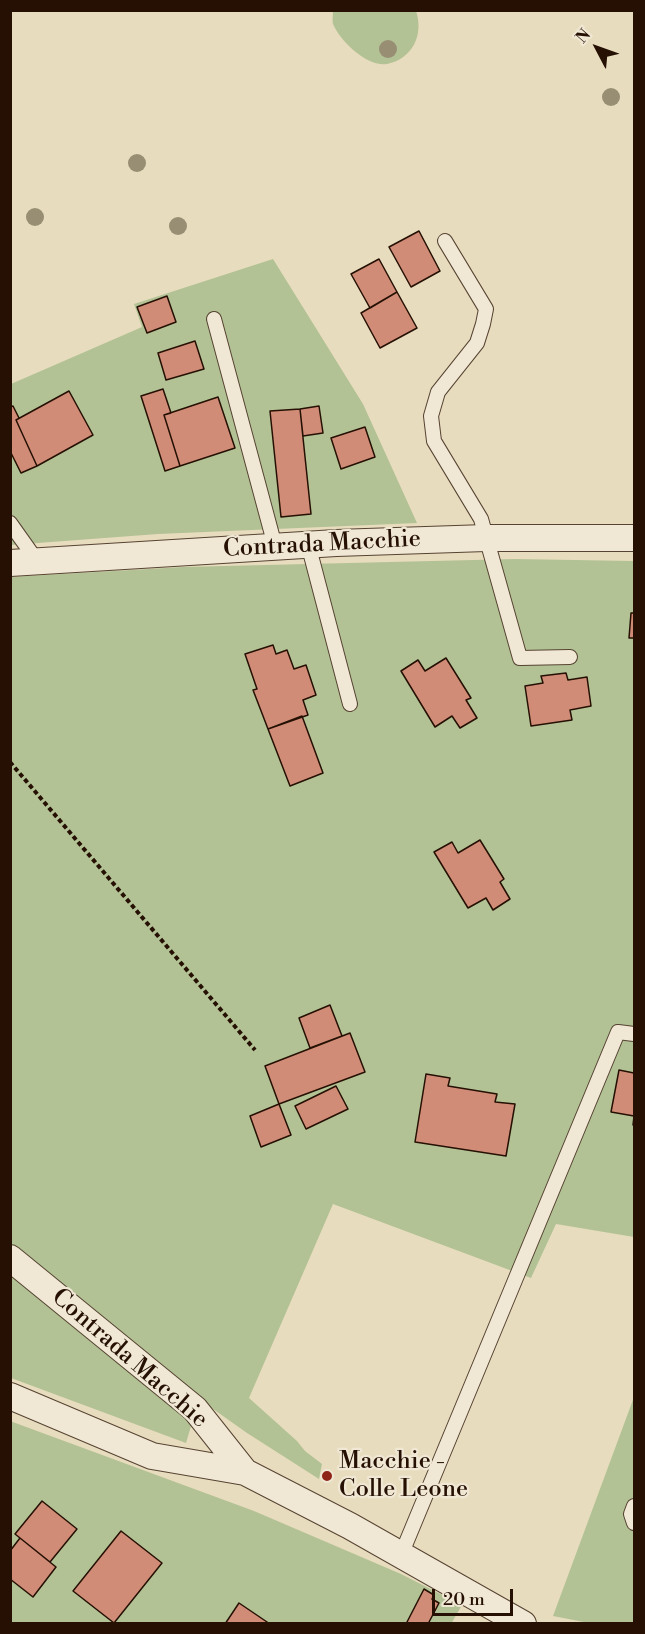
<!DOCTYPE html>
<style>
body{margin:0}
#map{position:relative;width:645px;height:1634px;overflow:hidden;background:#e8dcbe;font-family:"Libre Bodoni",serif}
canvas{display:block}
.frame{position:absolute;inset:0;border:12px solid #251003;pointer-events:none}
.north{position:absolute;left:567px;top:18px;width:60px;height:60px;-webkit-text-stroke:4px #f0e8d5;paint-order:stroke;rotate:311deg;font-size:16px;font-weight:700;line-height:24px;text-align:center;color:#251003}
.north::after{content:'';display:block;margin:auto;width:21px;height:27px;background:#251003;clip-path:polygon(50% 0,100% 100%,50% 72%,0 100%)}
.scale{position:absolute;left:432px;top:1589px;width:81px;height:27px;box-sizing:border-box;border:3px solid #251003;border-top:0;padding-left:8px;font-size:18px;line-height:21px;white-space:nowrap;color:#251003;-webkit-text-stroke:4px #f0e8d5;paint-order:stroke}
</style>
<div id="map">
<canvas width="645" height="1634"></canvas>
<div class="frame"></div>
<div class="north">N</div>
<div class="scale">20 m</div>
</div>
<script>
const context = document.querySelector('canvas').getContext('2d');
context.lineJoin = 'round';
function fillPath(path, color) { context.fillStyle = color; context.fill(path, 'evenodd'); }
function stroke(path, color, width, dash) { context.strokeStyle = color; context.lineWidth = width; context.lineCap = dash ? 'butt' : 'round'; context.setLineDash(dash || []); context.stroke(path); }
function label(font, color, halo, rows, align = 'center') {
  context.font = font + ' "Libre Bodoni",serif'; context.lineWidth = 4.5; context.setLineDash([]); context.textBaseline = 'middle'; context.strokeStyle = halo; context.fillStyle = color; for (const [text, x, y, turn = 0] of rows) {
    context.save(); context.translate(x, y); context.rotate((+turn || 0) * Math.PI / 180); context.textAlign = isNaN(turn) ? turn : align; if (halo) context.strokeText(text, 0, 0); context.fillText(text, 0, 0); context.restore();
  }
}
const green = new Path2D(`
 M333 11H416C424 34 413 59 387 64 367 67 340 41 333 24 332 20 333 15 333 11Z
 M273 259 363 404 417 523 158 534 11 545V384L142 327 134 304Z
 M515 559 634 561V1237L556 1224 531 1278 333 1204 249 1398 297 1441 305 1451 322 1464 319 1479 247 1433 199 1399 186 1443 11 1378 10 577 183 567Z
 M634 1397V1623H589L553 1616Z
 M10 1421 254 1511 401 1574 462 1605 451 1624 11 1623Z`);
const building = new Path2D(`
 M419 231 440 271 411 287 389 247Z
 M379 259 397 292 370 308 351 274Z
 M397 292 417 328 380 348 361 313Z
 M167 296 176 322 147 333 137 307Z
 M195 341 204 369 166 380 158 353Z
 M163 389 171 413 164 415 180 466 165 471 141 396Z
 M69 391 93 435 37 466 16 420Z
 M218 397 235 448 180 466 164 415Z
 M13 406 19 418 16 420 37 466 21 473 10 451V407Z
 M319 406 323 433 303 436 300 409Z
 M300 409 311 514 281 517 270 411Z
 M365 427 375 457 341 469 331 438Z
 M631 613H634V638H629Z
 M273 645 276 654 287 650 294 669 306 665 316 695 303 700 308 715 268 729 253 690 257 689 245 654Z
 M446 658 471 698 466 700 477 718 460 728 452 716 435 727 401 671 418 660 425 671Z
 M566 673 568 680 587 677 591 706 570 710 572 720 531 726 525 686 543 683 541 676Z
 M302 716 323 773 290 786 268 729Z
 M480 840 504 879 500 882 510 899 493 910 486 898 468 908 434 852 452 842 458 853Z
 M330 1005 342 1036 310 1048 299 1018Z
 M350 1033 365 1072 279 1104 265 1066Z
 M619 1070 634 1073V1125H633L634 1116 611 1112Z
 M426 1074 450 1078 448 1086 497 1094 495 1102 515 1104 506 1156 415 1142Z
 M336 1086 348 1109 306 1129 295 1106Z
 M279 1104 291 1135 261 1147 250 1116Z
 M42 1501 77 1529 50 1562 15 1534Z
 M121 1531 162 1563 114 1623 73 1591Z
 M20 1538 56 1567 33 1597 10 1579V1551Z
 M424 1589 434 1595 432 1599 439 1603 428 1624H406Z
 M239 1603 270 1624H225Z`);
const path = new Path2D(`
 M10 762 255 1050`);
const lane = new Path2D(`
 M445 241 486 309 483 324 477 343 438 392 431 416 434 441 481 519 520 658 570 657
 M214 319 275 546
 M10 523 37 561
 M308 544 350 704
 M634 1506 631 1514 634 1523
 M401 1555 618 1032 634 1034`);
const street = new Path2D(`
 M10 563 336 543 486 538H634
 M10 1258 195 1409 245 1472 350 1526 523 1624
 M10 1396 152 1456 245 1472`);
const trees = [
 [388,49],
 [611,97],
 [137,163],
 [35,217],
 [178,226]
];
const markers = [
 [327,1476,6,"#8f2418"]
];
const streetNames = [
 ["Contrada Macchie",322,545,-3],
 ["Contrada Macchie",129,1359,41]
];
const poiNames = [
 ["Macchie -",339,1462],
 ["Colle Leone",339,1490]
];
fillPath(green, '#b2c295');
fillPath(building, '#d08c76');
stroke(building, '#251003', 1.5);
stroke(lane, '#564332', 16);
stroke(street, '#564332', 28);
stroke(path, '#251003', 4, [4.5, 3]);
stroke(lane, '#f0e8d5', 14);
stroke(street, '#f0e8d5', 26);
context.fillStyle = '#988e73';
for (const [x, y] of trees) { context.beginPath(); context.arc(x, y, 9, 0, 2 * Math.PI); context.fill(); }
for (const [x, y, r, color] of markers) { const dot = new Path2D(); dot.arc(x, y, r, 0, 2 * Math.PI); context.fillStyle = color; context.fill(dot); stroke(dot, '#f0e8d5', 2); }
label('24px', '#251003', '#f0e8d5', streetNames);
label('24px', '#251003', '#f0e8d5', poiNames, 'left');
</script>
